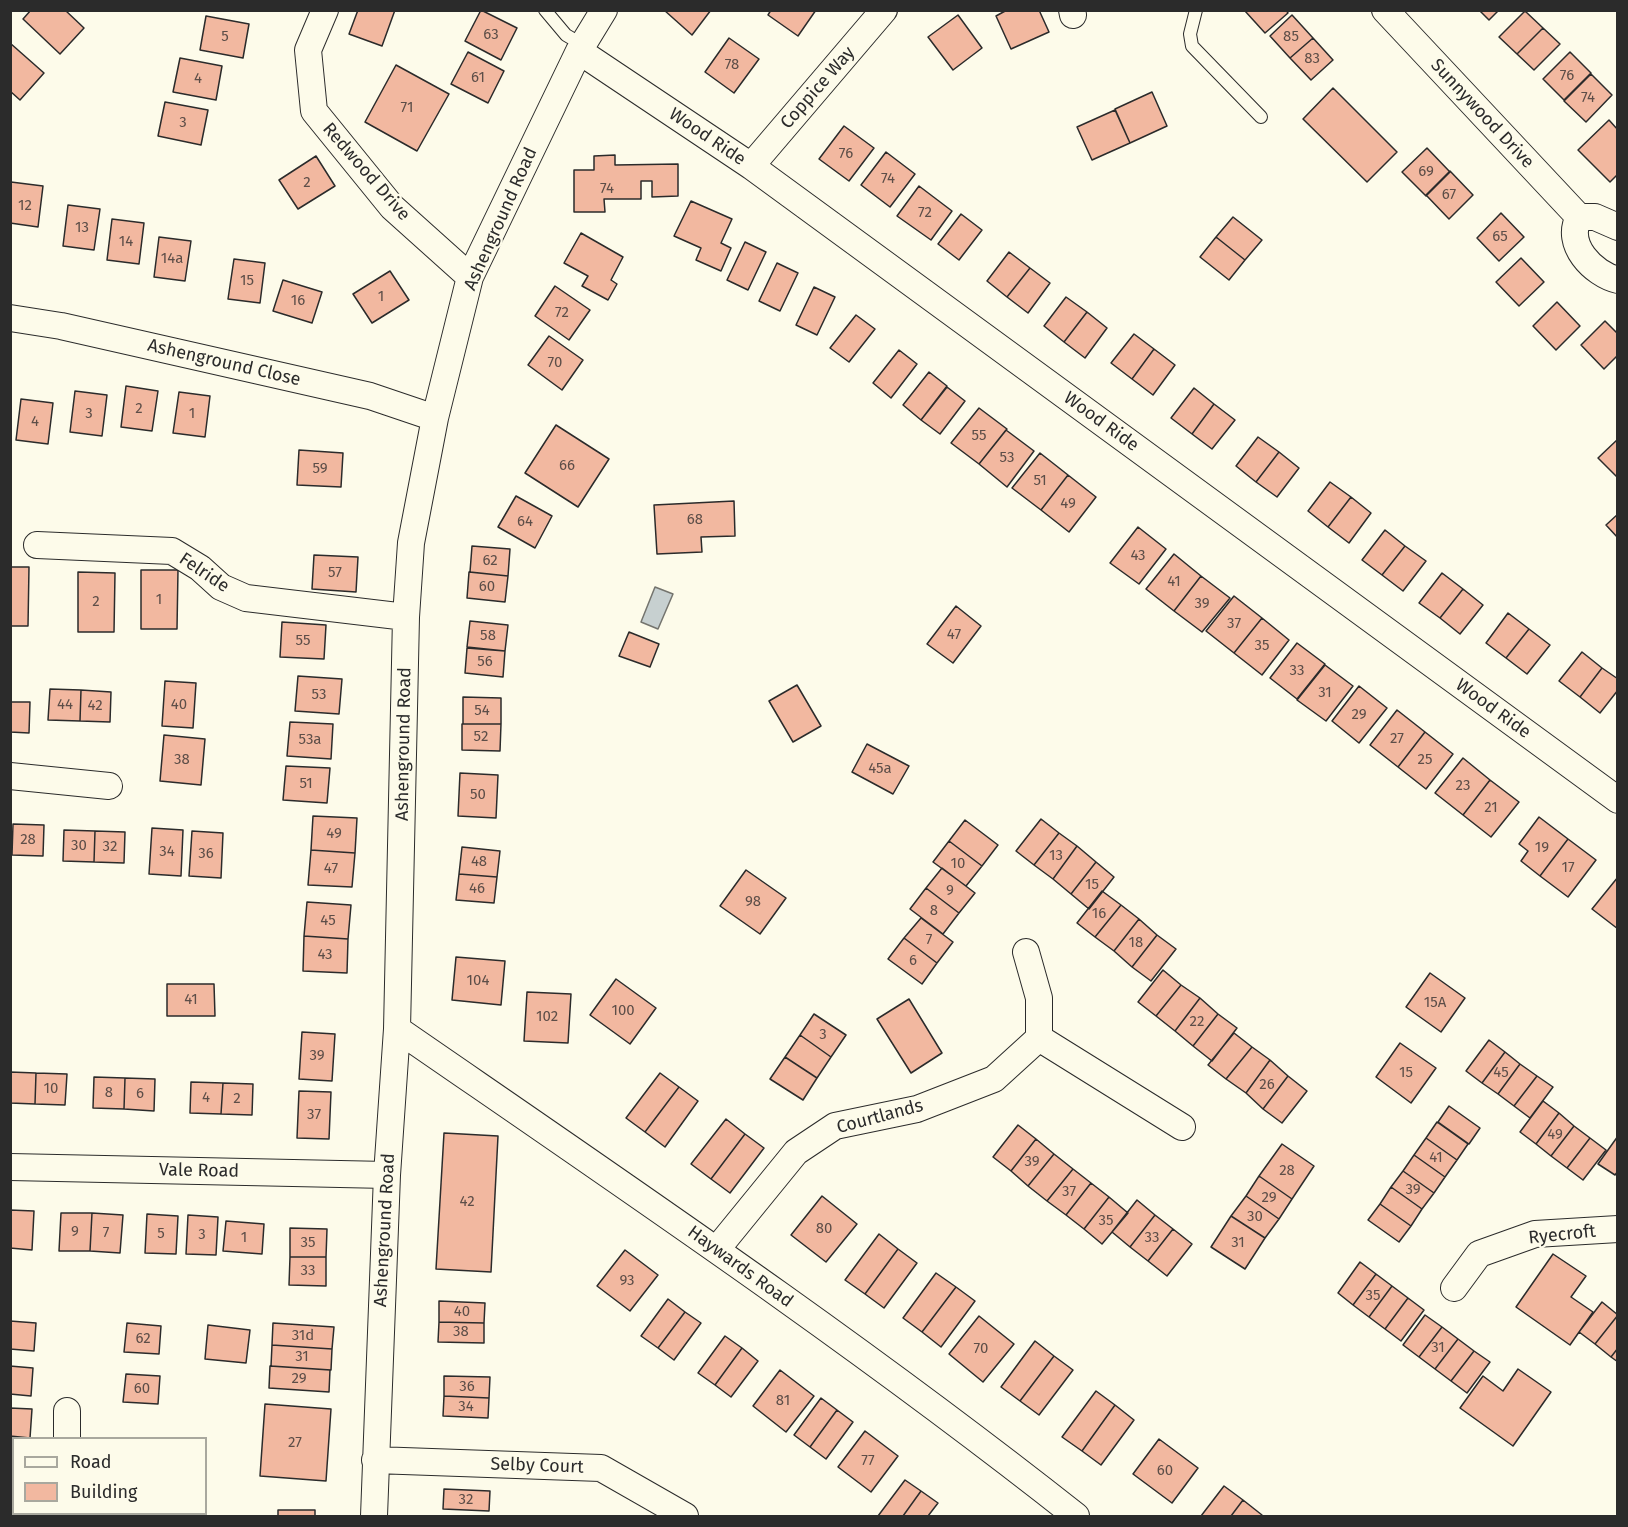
<!DOCTYPE html>
<style>
body{margin:0}
#map{position:relative;width:1628px;height:1527px;overflow:hidden;background:#fdfbea;font-family:"Fira Sans",sans-serif}
canvas{display:block}
.frame{position:absolute;inset:0;border:12px solid #2b2b2b;pointer-events:none}
.legend{position:absolute;left:12px;top:1437px;width:195px;height:78px;box-sizing:border-box;background:#fdfbea;border:2px solid #a9a89e;margin:0;padding:8px 10px;list-style:none;font-size:18px;color:#2b2b2b}
.legend li{display:flex;align-items:center;gap:12px;height:30px}
.legend b{width:30px;border:2px solid #a9a89e}
</style>
<div id="map">
<canvas width="1628" height="1527"></canvas>
<div class="frame"></div>
<ul class="legend">
<li><b style="height:8px;background:#fdfbea"></b>Road</li>
<li><b style="height:16px;background:#f2b8a0"></b>Building</li>
</ul>
</div>
<script>
const context = document.querySelector('canvas').getContext('2d');
context.lineJoin = 'round';
function fillPath(path, color) { context.fillStyle = color; context.fill(path, 'evenodd'); }
function stroke(path, color, width, dash) { context.strokeStyle = color; context.lineWidth = width; context.lineCap = dash ? 'butt' : 'round'; context.setLineDash(dash || []); context.stroke(path); }
function label(font, color, halo, rows, align = 'center') {
  context.font = font + ' "Fira Sans",sans-serif'; context.lineWidth = 4.5; context.setLineDash([]); context.textBaseline = 'middle'; context.strokeStyle = halo; context.fillStyle = color; for (const [text, x, y, turn = 0] of rows) {
    context.save(); context.translate(x, y); context.rotate((+turn || 0) * Math.PI / 180); context.textAlign = isNaN(turn) ? turn : align; if (halo) context.strokeText(text, 0, 0); context.fillText(text, 0, 0); context.restore();
  }
}
const water = new Path2D(`
 M655 587 673 594 658 629 641 622Z`);
const building = new Path2D(`
 M31 10H65L84 28 60 54 23 19Z
 M358 10H395L382 46 349 34Z
 M481 10 517 28 501 60 465 41Z
 M664 10H711L692 35Z
 M771 10H816L798 36 768 15Z
 M1007 10H1039L1049 32 1011 49 996 16Z
 M1286 10 1288 13 1265 33 1245 11Z
 M1479 10H1499L1489 20Z
 M1525 11 1543 28 1517 54 1499 37Z
 M958 15 982 48 953 70 928 37Z
 M1292 15 1313 38 1290 58 1270 36Z
 M206 16 249 24 243 58 200 50Z
 M1543 28 1560 44 1534 70 1517 54Z
 M729 38 759 59 734 93 705 72Z
 M1313 38 1333 60 1311 80 1290 58Z
 M10 43 44 73 20 100 10 91Z
 M468 52 504 71 488 103 451 84Z
 M1570 52 1591 73 1564 100 1543 79Z
 M180 58 222 66 216 100 173 92Z
 M396 65 449 94 417 151 365 122Z
 M1591 74 1612 95 1586 122 1564 101Z
 M1333 88 1397 152 1367 182 1303 119Z
 M1152 92 1167 126 1130 143 1115 109Z
 M165 102 208 110 201 145 158 136Z
 M1115 110 1130 143 1092 160 1077 127Z
 M1609 120 1618 130V174L1610 182 1578 150Z
 M844 126 874 148 849 181 819 159Z
 M1427 148 1450 172 1426 196 1402 172Z
 M886 152 915 174 890 207 861 185Z
 M615 155V165L678 164V196L652 197V181H641V199H604L605 212H574V170H594V156Z
 M316 156 335 186 298 209 279 180Z
 M1450 171 1473 195 1449 219 1426 195Z
 M11 182 43 186 38 227 10 223Z
 M919 186 952 211 931 240 897 216Z
 M691 201 732 219 721 243 731 248 721 271 696 260 701 248 674 236Z
 M68 205 100 209 94 250 63 246Z
 M1501 213 1524 237 1499 261 1477 238Z
 M961 214 982 230 959 260 938 244Z
 M1233 217 1262 240 1245 260 1216 237Z
 M112 219 144 223 139 264 107 260Z
 M581 233 623 257 611 280 617 284 608 300 582 286 588 276 564 263Z
 M159 237 191 241 185 281 154 277Z
 M1216 237 1245 260 1229 280 1200 257Z
 M745 242 766 252 748 290 727 280Z
 M1009 252 1030 268 1007 297 987 281Z
 M1521 258 1544 282 1519 306 1496 282Z
 M234 259 265 263 260 303 228 299Z
 M777 263 798 273 780 311 759 301Z
 M1030 268 1050 283 1028 313 1007 297Z
 M390 271 409 300 372 323 353 294Z
 M283 280 322 292 312 323 273 311Z
 M555 286 590 310 569 340 535 316Z
 M814 287 835 297 817 335 796 325Z
 M1066 297 1087 312 1064 342 1044 326Z
 M1557 302 1580 326 1556 350 1533 326Z
 M1087 312 1107 328 1085 358 1064 342Z
 M856 315 875 329 849 362 830 348Z
 M1605 321 1618 334V355L1604 369 1581 345Z
 M1134 334 1154 349 1132 379 1111 363Z
 M549 336 583 360 562 390 528 365Z
 M1154 349 1175 365 1153 395 1132 379Z
 M899 350 917 364 891 398 873 383Z
 M929 372 947 386 921 420 903 405Z
 M126 386 158 391 152 431 121 427Z
 M947 387 965 401 940 434 921 420Z
 M1194 388 1214 404 1192 434 1171 418Z
 M75 391 107 395 102 436 70 432Z
 M179 392 210 396 205 437 173 433Z
 M21 399 53 403 48 444 16 440Z
 M1214 404 1235 420 1212 449 1192 434Z
 M979 408 1007 429 979 464 951 443Z
 M556 425 609 459 578 507 525 473Z
 M1006 430 1034 451 1007 487 979 464Z
 M1258 437 1279 452 1256 482 1236 466Z
 M1618 439V478L1598 458Z
 M299 450 343 453 341 487 297 485Z
 M1279 452 1299 468 1277 497 1256 482Z
 M1040 453 1068 475 1041 510 1012 488Z
 M1068 475 1096 497 1069 532 1041 510Z
 M1330 482 1351 497 1328 527 1308 511Z
 M516 496 552 516 535 548 498 527Z
 M1351 497 1371 513 1349 543 1328 527Z
 M734 501 735 536 701 537 702 552 657 554 654 505Z
 M1618 514V538L1606 525Z
 M1138 527 1166 549 1139 584 1110 563Z
 M1385 530 1405 546 1382 575 1362 560Z
 M472 546 510 549 508 576 470 572Z
 M1405 546 1426 561 1403 591 1382 575Z
 M1174 554 1201 576 1174 611 1146 589Z
 M314 555 358 557 356 592 312 589Z
 M10 567H29L28 626H10Z
 M141 570H178L177 629H141Z
 M78 572 115 573 114 632H78Z
 M469 572 508 576 505 602 467 598Z
 M1442 573 1463 589 1440 618 1419 603Z
 M1201 576 1230 598 1202 632 1174 611Z
 M1463 589 1483 605 1460 634 1440 618Z
 M1234 596 1262 618 1234 653 1206 631Z
 M956 606 981 626 953 663 927 644Z
 M1508 613 1529 629 1506 658 1486 643Z
 M1262 618 1289 640 1262 675 1234 653Z
 M470 621 508 625 505 651 467 647Z
 M282 622 326 625 324 659 280 657Z
 M1529 629 1550 645 1527 674 1506 658Z
 M629 632 659 644 650 667 619 656Z
 M1297 643 1325 664 1297 699 1270 678Z
 M467 648 505 651 503 677 465 673Z
 M1582 652 1602 668 1580 697 1559 681Z
 M1325 665 1353 686 1326 721 1297 700Z
 M1602 668 1618 679V690L1600 713 1580 697Z
 M298 676 342 679 339 714 295 711Z
 M165 681 196 683 193 728 162 726Z
 M797 685 821 726 793 742 769 701Z
 M1359 686 1387 708 1359 743 1332 721Z
 M50 689 81 690 80 721 48 720Z
 M81 690 111 692 110 722 80 721Z
 M463 697 501 698V724H463Z
 M10 702H30L29 733 10 732Z
 M1397 710 1425 732 1398 767 1370 745Z
 M290 722 333 724 331 759 287 756Z
 M462 724H501L500 751 462 750Z
 M1425 732 1453 754 1426 789 1398 767Z
 M164 735 205 739 201 785 160 781Z
 M867 744 909 766 893 794 852 772Z
 M1463 758 1490 780 1463 815 1435 793Z
 M286 766 330 768 327 803 283 800Z
 M460 773 498 775 496 818 458 816Z
 M1490 780 1519 802 1491 837 1463 815Z
 M313 816 357 818 355 853 311 850Z
 M1539 817 1568 839 1540 876 1521 861 1528 851 1519 844Z
 M1041 819 1059 833 1034 865 1016 851Z
 M965 820 998 845 982 866 949 841Z
 M13 824 44 825 43 856 12 855Z
 M152 828 183 830 181 876 149 874Z
 M64 830 95 831 94 862 63 861Z
 M95 831 125 832 124 863 94 862Z
 M192 831 223 833 221 878 189 876Z
 M1059 833 1077 846 1053 879 1034 865Z
 M1568 839 1596 860 1568 897 1540 876Z
 M949 841 982 866 966 886 933 862Z
 M1077 846 1096 862 1071 894 1053 879Z
 M462 847 500 851 497 877 459 874Z
 M311 850 355 853 352 887 308 885Z
 M1096 862 1114 877 1089 909 1071 894Z
 M942 868 975 893 959 913 926 888Z
 M746 870 786 898 760 934 720 906Z
 M459 874 497 877 494 903 456 900Z
 M1618 877V929L1592 909Z
 M926 888 959 913 943 934 910 909Z
 M1102 891 1121 905 1095 937 1077 923Z
 M307 902 351 905 348 939 304 936Z
 M1121 905 1139 919 1114 951 1095 937Z
 M921 918 953 942 937 963 904 938Z
 M1139 919 1157 935 1132 967 1114 951Z
 M1157 935 1176 949 1151 981 1132 967Z
 M304 936 348 939 347 973 303 971Z
 M904 938 937 963 922 984 888 959Z
 M456 957 505 961 501 1005 452 1000Z
 M1163 970 1181 985 1156 1016 1138 1002Z
 M1430 973 1465 998 1441 1032 1406 1007Z
 M616 979 656 1008 630 1044 590 1015Z
 M167 984H214L215 1016H167Z
 M1181 985 1200 998 1175 1031 1156 1016Z
 M527 992 571 994 568 1043 524 1041Z
 M1200 998 1218 1014 1193 1046 1175 1031Z
 M909 999 942 1053 911 1073 877 1019Z
 M814 1014 846 1035 831 1057 800 1035Z
 M1218 1014 1237 1028 1212 1061 1193 1046Z
 M302 1032 335 1034 332 1081 299 1079Z
 M1234 1033 1252 1047 1226 1079 1208 1065Z
 M800 1035 831 1057 817 1078 785 1057Z
 M1489 1040 1505 1052 1482 1083 1466 1071Z
 M1400 1043 1436 1068 1411 1103 1376 1077Z
 M1252 1047 1270 1060 1246 1093 1226 1079Z
 M1505 1052 1520 1064 1498 1094 1482 1083Z
 M785 1057 817 1078 803 1100 770 1079Z
 M1270 1060 1288 1076 1263 1109 1246 1093Z
 M1520 1064 1537 1076 1514 1106 1498 1094Z
 M10 1072 36 1073 35 1104 10 1103Z
 M36 1073 67 1074 65 1105 35 1104Z
 M660 1073 679 1087 645 1132 626 1118Z
 M1288 1076 1307 1091 1282 1123 1263 1109Z
 M1537 1076 1553 1087 1530 1118 1514 1106Z
 M94 1077 125 1078 124 1109 93 1108Z
 M125 1078 155 1079 154 1111 124 1109Z
 M191 1082 223 1083 221 1114 190 1113Z
 M223 1083 253 1084 252 1115 221 1114Z
 M679 1087 698 1101 665 1147 645 1132Z
 M299 1091 331 1092 329 1139 297 1138Z
 M1543 1101 1559 1113 1536 1144 1520 1132Z
 M1449 1106 1480 1128 1469 1144 1438 1122Z
 M1559 1113 1574 1126 1551 1156 1536 1144Z
 M726 1119 745 1134 711 1179 691 1164Z
 M1437 1122 1468 1144 1457 1160 1426 1138Z
 M1018 1125 1036 1139 1011 1171 993 1157Z
 M1574 1126 1590 1138 1567 1168 1551 1156Z
 M444 1133 498 1136 491 1272 436 1269Z
 M745 1134 764 1148 730 1193 711 1179Z
 M1618 1136V1171L1615 1175 1598 1164Z
 M1426 1138 1457 1160 1445 1177 1414 1155Z
 M1590 1138 1606 1150 1583 1180 1567 1168Z
 M1036 1139 1054 1154 1028 1186 1011 1171Z
 M1282 1144 1314 1166 1292 1199 1259 1176Z
 M1054 1154 1073 1169 1047 1201 1028 1186Z
 M1414 1155 1445 1177 1434 1193 1403 1171Z
 M1073 1169 1091 1183 1066 1215 1047 1201Z
 M1403 1171 1434 1193 1422 1209 1391 1187Z
 M1259 1176 1292 1199 1279 1219 1246 1196Z
 M1091 1183 1109 1197 1084 1229 1066 1215Z
 M1391 1187 1422 1209 1411 1226 1380 1204Z
 M822 1196 857 1224 826 1262 791 1235Z
 M1246 1196 1279 1219 1265 1238 1231 1216Z
 M1109 1197 1128 1213 1102 1244 1084 1229Z
 M1137 1200 1155 1215 1130 1247 1112 1232Z
 M1380 1204 1411 1226 1399 1242 1368 1220Z
 M10 1210 34 1211 32 1250 10 1248Z
 M61 1213H92L90 1251H59Z
 M92 1213 123 1215 120 1253 90 1251Z
 M147 1214 178 1216 176 1254 145 1253Z
 M188 1215 218 1217 216 1255 186 1254Z
 M1155 1215 1173 1229 1148 1261 1130 1247Z
 M1231 1216 1265 1238 1245 1269 1211 1247Z
 M226 1221 264 1224 262 1254 223 1251Z
 M290 1228 327 1229 326 1257H290Z
 M1173 1229 1192 1244 1167 1276 1148 1261Z
 M879 1234 898 1249 865 1294 845 1280Z
 M898 1249 917 1263 884 1308 865 1294Z
 M625 1250 658 1275 630 1311 597 1286Z
 M1553 1254 1586 1276 1571 1297 1593 1312 1570 1345 1516 1307Z
 M290 1257H326V1286L289 1285Z
 M1360 1262 1376 1274 1353 1305 1338 1293Z
 M936 1273 956 1287 922 1332 903 1318Z
 M1376 1274 1392 1286 1369 1317 1353 1305Z
 M1392 1286 1408 1298 1385 1329 1369 1317Z
 M956 1287 975 1301 941 1347 922 1332Z
 M1408 1298 1424 1310 1401 1341 1385 1329Z
 M668 1299 685 1312 658 1348 641 1336Z
 M439 1301 485 1303 484 1323 439 1322Z
 M1602 1302 1618 1315 1595 1344 1579 1332Z
 M685 1312 701 1323 674 1360 658 1348Z
 M1425 1315 1442 1327 1419 1357 1403 1345Z
 M1618 1315V1348L1611 1357 1595 1344Z
 M979 1316 1014 1344 983 1382 949 1354Z
 M10 1321 36 1323 34 1351 10 1349Z
 M439 1322 484 1323V1343L438 1342Z
 M127 1323 161 1326 159 1354 124 1352Z
 M273 1323 334 1327 332 1349 272 1345Z
 M208 1325 250 1330 246 1363 205 1359Z
 M1442 1327 1458 1339 1435 1369 1419 1357Z
 M725 1336 742 1348 715 1385 698 1373Z
 M1458 1339 1474 1351 1451 1381 1435 1369Z
 M1035 1341 1054 1356 1020 1401 1001 1387Z
 M272 1345 332 1349 331 1370 271 1366Z
 M742 1348 758 1361 731 1397 715 1385Z
 M1618 1348V1362L1611 1357Z
 M1474 1351 1490 1362 1467 1393 1451 1381Z
 M1054 1356 1073 1370 1039 1415 1020 1401Z
 M10 1366 33 1368 31 1396 10 1394Z
 M270 1366 330 1370 329 1392 269 1388Z
 M1518 1369 1551 1392 1513 1446 1460 1408 1483 1376 1503 1391Z
 M780 1370 814 1396 786 1432 753 1406Z
 M126 1374 160 1376 158 1404 123 1402Z
 M444 1376 490 1377 489 1398 444 1396Z
 M1096 1391 1115 1405 1082 1451 1062 1437Z
 M444 1396 489 1398 488 1418 443 1416Z
 M821 1398 837 1410 810 1447 794 1435Z
 M265 1404 331 1409 326 1481 260 1476Z
 M1115 1405 1134 1420 1101 1465 1082 1451Z
 M10 1408 32 1409 30 1438 10 1436Z
 M837 1410 853 1422 826 1459 810 1447Z
 M865 1431 898 1456 871 1492 838 1467Z
 M1159 1439 1198 1468 1172 1503 1133 1474Z
 M10 1445H14V1473H10Z
 M10 1478H14V1507L10 1506Z
 M905 1480 921 1491 903 1516H878Z
 M1224 1486 1243 1500 1231 1516H1201Z
 M444 1489 490 1491 489 1511 443 1509Z
 M921 1491 938 1503 928 1516H903Z
 M1243 1500 1262 1515 1261 1516H1231Z
 M278 1510H315V1516H278Z`);
const service = new Path2D(`
 M545 10 566 35 583 45
 M1196 10 1190 34 1192 46 1261 117`);
const minor = new Path2D(`
 M325 10 308 50 314 111 392 207 470 277
 M1072 10 1073 15
 M1385 10 1579 217
 M579 51 751 166 1618 800
 M751 166 884 10
 M1579 217C1564 244 1593 274 1618 280
 M1579 217H1595L1618 227
 M10 318 61 326 370 396 435 418
 M37 545 172 551 200 568 221 587 246 598 406 617
 M10 776 109 786
 M1026 952 1039 998V1038L1182 1127
 M397 1029C626 1187 857 1343 1076 1516
 M10 1167 387 1175
 M717 1249 796 1152 835 1126 917 1109 994 1079 1039 1038
 M1454 1288 1479 1254 1535 1234 1618 1229
 M67 1438V1411
 M375 1460 601 1468 685 1516
 M65 1516V1514
 M374 1516 387 1175 397 1029 406 617 411 543 435 418 470 277 579 51 604 10`);
const numberNames = [
 ["63",491,35],
 ["5",225,37],
 ["85",1291,37],
 ["83",1312,59],
 ["78",732,65],
 ["76",1567,76],
 ["61",478,78],
 ["4",198,79],
 ["74",1588,98],
 ["71",407,108],
 ["3",183,123],
 ["76",846,154],
 ["69",1426,172],
 ["74",888,179],
 ["2",307,183],
 ["74",607,189],
 ["67",1449,195],
 ["12",25,206],
 ["72",925,213],
 ["13",82,228],
 ["65",1500,237],
 ["14",126,242],
 ["14a",172,259],
 ["15",247,281],
 ["1",381,297],
 ["16",298,301],
 ["72",562,313],
 ["70",555,363],
 ["2",139,409],
 ["3",89,414],
 ["1",192,414],
 ["4",35,422],
 ["55",979,436],
 ["53",1007,458],
 ["66",567,466],
 ["59",320,469],
 ["51",1040,481],
 ["49",1068,504],
 ["68",695,520],
 ["64",525,522],
 ["43",1138,556],
 ["62",490,561],
 ["57",335,573],
 ["41",1174,582],
 ["60",487,587],
 ["1",159,600],
 ["2",96,602],
 ["39",1202,604],
 ["37",1234,624],
 ["47",954,635],
 ["58",488,636],
 ["55",303,641],
 ["35",1262,646],
 ["56",485,662],
 ["33",1297,671],
 ["31",1325,693],
 ["53",319,695],
 ["44",65,705],
 ["40",179,705],
 ["42",95,706],
 ["54",482,711],
 ["29",1359,715],
 ["52",481,737],
 ["27",1397,739],
 ["53a",310,740],
 ["38",182,760],
 ["25",1425,760],
 ["45a",880,769],
 ["51",306,784],
 ["23",1463,786],
 ["50",478,795],
 ["21",1491,808],
 ["49",334,834],
 ["28",28,840],
 ["30",79,846],
 ["32",110,847],
 ["19",1542,848],
 ["34",167,852],
 ["36",206,854],
 ["13",1056,856],
 ["48",479,862],
 ["10",958,864],
 ["17",1568,868],
 ["47",331,869],
 ["15",1092,885],
 ["46",477,889],
 ["9",950,891],
 ["98",753,902],
 ["8",934,911],
 ["16",1099,914],
 ["45",328,921],
 ["7",929,940],
 ["18",1136,943],
 ["43",325,955],
 ["6",913,961],
 ["104",478,981],
 ["41",191,1000],
 ["15A",1435,1003],
 ["100",623,1011],
 ["102",547,1017],
 ["22",1197,1022],
 ["3",823,1035],
 ["39",317,1056],
 ["15",1406,1073],
 ["45",1501,1073],
 ["26",1267,1085],
 ["10",51,1089],
 ["8",109,1093],
 ["6",140,1094],
 ["4",206,1098],
 ["2",237,1099],
 ["37",314,1115],
 ["49",1555,1135],
 ["41",1436,1158],
 ["39",1032,1162],
 ["28",1287,1171],
 ["39",1413,1190],
 ["37",1069,1192],
 ["29",1269,1198],
 ["42",467,1202],
 ["30",1255,1217],
 ["35",1106,1221],
 ["80",824,1229],
 ["9",75,1232],
 ["7",106,1233],
 ["5",161,1234],
 ["3",202,1235],
 ["1",244,1238],
 ["33",1152,1238],
 ["35",308,1243],
 ["31",1238,1243],
 ["33",308,1271],
 ["93",627,1281],
 ["35",1373,1296],
 ["40",462,1312],
 ["38",461,1332],
 ["31d",303,1336],
 ["62",143,1339],
 ["31",1438,1348],
 ["70",981,1349],
 ["31",302,1357],
 ["29",299,1379],
 ["36",467,1387],
 ["60",142,1389],
 ["81",783,1401],
 ["34",466,1407],
 ["27",295,1443],
 ["77",868,1461],
 ["60",1165,1471],
 ["32",466,1500]
];
const streetNames = [
 ["Coppice Way",818,88,-49],
 ["Sunnywood Drive",1482,114,47],
 ["Wood Ride",707,137,34],
 ["Redwood Drive",366,172,49],
 ["Ashenground Road",501,219,-66],
 ["Ashenground Close",224,363,13],
 ["Wood Ride",1101,422,36],
 ["Felride",204,573,34],
 ["Wood Ride",1493,709,36],
 ["Ashenground Road",404,744,-89],
 ["Courtlands",880,1117,-15],
 ["Vale Road",199,1171,1],
 ["Ashenground Road",385,1230,-87],
 ["Ryecroft",1562,1235,-6],
 ["Haywards Road",740,1267,36],
 ["Selby Court",537,1466,2]
];
fillPath(water, '#c7d0d0');
stroke(water, '#74746e', 1.5);
fillPath(building, '#f2b8a0');
stroke(building, '#2b2b2b', 1.5);
stroke(service, '#2b2b2b', 14);
stroke(minor, '#2b2b2b', 28);
stroke(service, '#fdfbea', 12);
stroke(minor, '#fdfbea', 26);
label('15px', '#5d4e48', null, numberNames);
label('18px', '#2b2b2b', '#fdfbea', streetNames);
</script>
